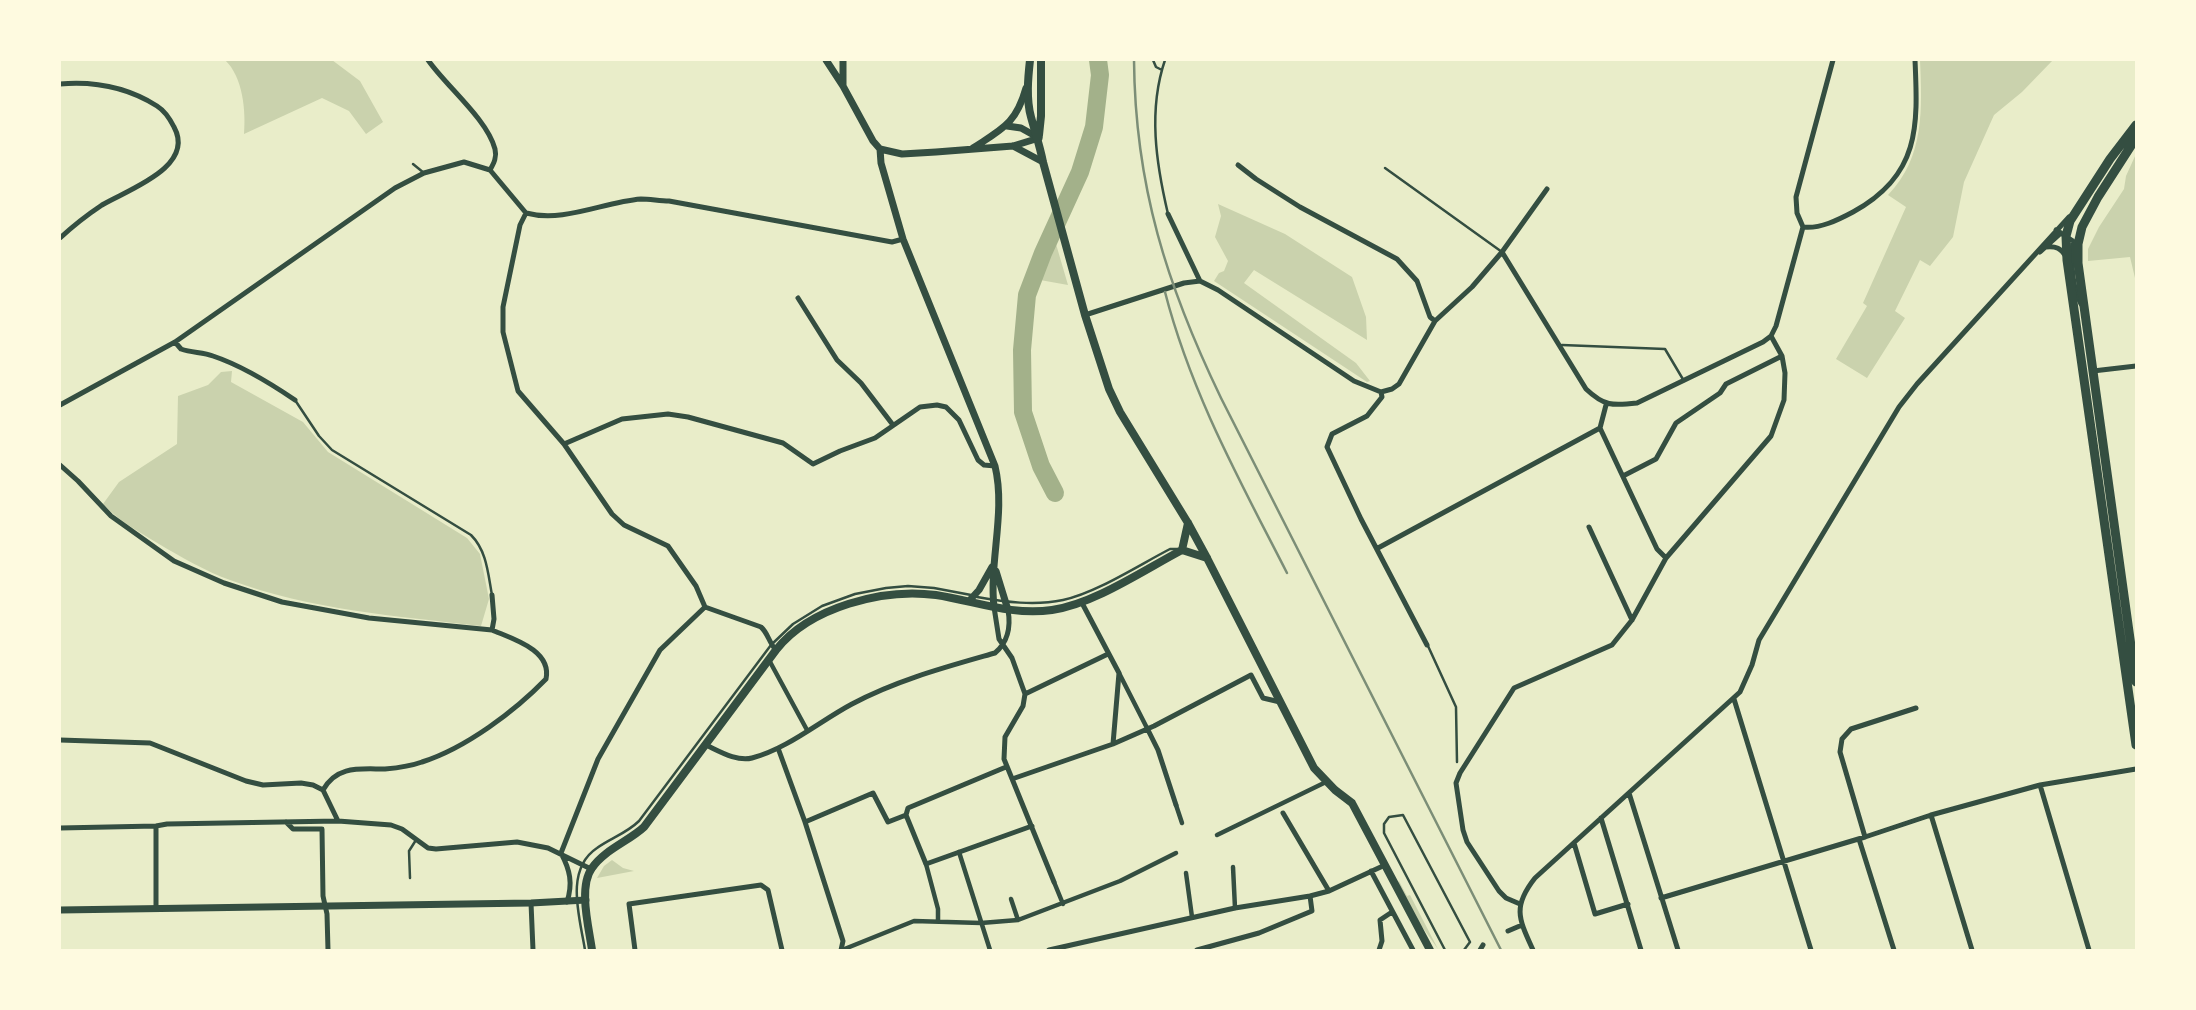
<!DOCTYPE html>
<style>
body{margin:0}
#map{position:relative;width:2196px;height:1010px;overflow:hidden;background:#e9edc9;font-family:Jost,sans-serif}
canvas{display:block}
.frame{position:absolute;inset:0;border:61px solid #fefae0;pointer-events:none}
</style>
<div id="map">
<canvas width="2196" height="1010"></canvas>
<div class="frame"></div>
</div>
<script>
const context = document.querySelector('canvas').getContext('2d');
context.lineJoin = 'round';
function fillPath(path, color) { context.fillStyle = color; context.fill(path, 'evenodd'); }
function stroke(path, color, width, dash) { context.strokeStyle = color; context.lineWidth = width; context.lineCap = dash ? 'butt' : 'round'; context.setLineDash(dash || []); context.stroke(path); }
const green = new Path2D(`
 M225 60H332L360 81 383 122 366 134 349 111 322 98 244 134C246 111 243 77 225 60Z
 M1920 60H2053L2022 92 1994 115 1964 182 1953 237 1930 266 1920 260 1895 311 1905 318 1867 378 1836 359 1867 306 1863 303 1906 207 1888 195C1925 157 1922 108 1920 60Z
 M2136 154V278H2135L2130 257 2088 261V249L2099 227 2124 189 2126 176Z
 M1218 204 1285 234 1352 277 1366 317 1367 340 1254 270 1244 283 1356 363 1370 381 1367 382 1214 281 1219 273 1224 271 1228 261 1215 237 1221 216Z
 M1056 244 1068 285 1040 280 1043 270Z
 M232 371 231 382 303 422 328 452 467 538 480 554 489 599 481 626C396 616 311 610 230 580 205 571 181 557 159 544 139 532 119 521 103 504L119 482 177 444 178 396 208 385 221 372Z
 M612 860 623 868 634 871 597 878 604 866Z
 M1399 881 1407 896 1410 895 1438 949 1420 924 1398 882Z`);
const river = new Path2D(`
 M1055 493 1041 466 1023 412 1022 350 1027 295 1043 253 1080 172 1094 127 1100 75 1098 60`);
const service = new Path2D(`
 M1153 60 1156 67 1162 70
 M1165 60C1148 110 1156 163 1168 214
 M413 164 424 173
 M1385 168 1502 252
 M1562 345 1665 349 1684 381
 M295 400 319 436 332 450 471 535C487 551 488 574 492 595
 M977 597C1005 602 1035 606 1063 600 1096 593 1139 565 1170 549H1179
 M1428 646 1456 707 1457 762
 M410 878 409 851 416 840
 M585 950C580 918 564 870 597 848 611 838 627 833 639 821L771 645 793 624 822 606 855 594 886 588 908 586 934 588 971 595
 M1445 950 1384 833V824L1389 817 1403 815 1470 942 1464 950`);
const pedestrian = new Path2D(`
 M769 660 807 730
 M1119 673 1147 728
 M1176 805 1182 823
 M1217 835 1326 782
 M959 852 990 950
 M926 864 938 909V921
 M1233 867 1235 908
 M1186 873 1192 917
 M1054 882 1063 904
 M1011 899 1018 920
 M842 950 914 921 981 923 1018 920 1120 881 1176 853`);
const minor = new Path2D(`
 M428 60C446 86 487 119 495 149 497 157 494 163 490 170
 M60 84C95 81 127 87 157 106 165 111 170 119 174 127 196 167 127 190 102 205 87 215 73 226 60 238
 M1238 165 1256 179 1300 207 1397 259 1417 281 1430 317 1435 321
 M526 213 520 225 503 307V332L518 391 564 444 612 514 624 525 668 546 696 586 705 607 761 627C768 633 769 643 776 650
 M1168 214 1200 281
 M1803 227C1820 229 1838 220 1853 212 1920 175 1918 127 1915 60
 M1803 227 1797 213 1796 197 1833 60
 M2056 230 2073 241C2071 262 2071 285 2081 304
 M2046 247C2056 246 2061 248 2066 257
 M1502 252 1586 389C1604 406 1612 406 1637 403L1763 342 1771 336 1776 326 1803 227
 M2040 252 2061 233
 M798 298 837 360 861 383 893 425
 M1085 315 1184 283 1200 281 1218 290 1354 381 1381 392 1392 389 1399 384 1435 321 1472 287 1502 252 1547 189
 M175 342 181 349C192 353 203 352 213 356 243 366 270 383 295 400
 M2093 371 2136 366
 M1381 392 1382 397 1367 416 1332 434 1327 447 1361 519 1427 645
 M60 405 175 342 395 188 424 173 464 162 490 170 526 213C564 223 603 202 641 199 650 199 660 201 669 201L892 242 903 239
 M1606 405 1600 428 1657 549 1666 558
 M564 444 622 419 668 414 688 417 783 443 813 464 840 451 875 438 920 407 937 405 946 407 959 420 978 460 984 465 995 466
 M60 465 78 481 111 516 174 561 224 583 282 602 369 618 492 630
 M1623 476 1656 459 1676 423 1720 393 1726 384 1782 356
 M1589 527 1632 620
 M1378 548 1600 428
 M1082 603 1119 673 1113 744
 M994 607 999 639 1012 658 1025 694 1023 706 1005 737 1004 759 1054 882
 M1025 694 1108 654
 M1734 699 1811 950
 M1147 728 1158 750 1176 805
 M60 740 150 743 246 781 263 785 301 783 313 785 323 790 338 821
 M706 745C719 751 737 762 752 758 787 749 820 721 852 704 897 680 946 667 995 653 1008 642 1011 627 1008 610
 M778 748 805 822 843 941 841 950
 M1012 779 1113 744 1154 726 1251 675 1263 698 1280 702
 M2040 785 2089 950
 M323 790C337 765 360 769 385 769 396 768 411 766 422 762 466 748 515 711 546 679 552 650 513 639 492 630L494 619 492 595
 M1629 793 1678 950
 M1283 813 1329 891
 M906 815 926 864 1032 826
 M1931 815 1972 950
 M1601 818 1641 950
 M286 822 293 829H322L323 896 327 914 328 950
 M805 822 873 793 888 822 906 815 908 808 1006 767
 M156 826V909
 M60 828 156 826 167 824 338 821 391 825 402 829 428 848 436 849 517 842 548 848 591 869
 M1865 837 1840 752 1842 739 1851 729 1916 708
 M1859 839 1894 950
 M1574 843 1595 914 1628 904
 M561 853 598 759 660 650 705 607
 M561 853C570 870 573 883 567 902
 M1371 871 1413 950
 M1661 898 1865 837 1931 815 2040 785 2136 769
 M531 903 533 950
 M1520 904 1506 898 1499 891 1467 842 1463 830 1456 783 1460 773 1514 688 1612 645 1632 620 1666 558 1771 436 1784 400 1785 373 1782 356 1771 336
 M1508 931 1522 925
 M635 950 629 904 761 885 768 890 782 950
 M1049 950 1235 908 1310 896 1329 891 1385 865
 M1197 950 1259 933 1312 911 1310 896
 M1379 950 1382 941 1380 920 1392 912
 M1480 950 1483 945
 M1533 950C1519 919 1512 907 1535 878L1740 692 1752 665 1759 640 1899 407 1917 384 2069 217`);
const tertiary = new Path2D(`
 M826 60 843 86 873 141 880 149 881 163 903 239 995 466C1006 512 989 561 994 607
 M843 60V85
 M1007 126 1021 128 1039 138
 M1013 146 1043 162
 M973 148C1002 129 1016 124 1026 88
 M880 149 902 154 936 152 1013 146 1039 138
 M996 571 1008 610
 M969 601 979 590 992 567
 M60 910 531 903 586 900`);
const secondary = new Path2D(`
 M1030 60C1028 78 1026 99 1031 117 1035 132 1040 146 1043 162L1085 315 1109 389 1120 412 1188 523 1207 558 1314 768 1335 790 1352 803 1430 950
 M1039 135 1041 116V60
 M1182 550 1188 523
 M592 950C589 928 578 887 592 868 604 850 629 841 644 827L776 650C810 607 883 588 936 595 975 601 1012 616 1052 610 1094 604 1144 570 1182 550L1207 558`);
const primary = new Path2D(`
 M2136 125 2110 159 2070 221 2066 236 2067 260 2136 745
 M2136 138 2098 197 2082 227 2078 244V263L2136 682`);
const rail = new Path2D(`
 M1134 60C1135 186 1167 286 1221 398L1501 950
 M1165 292C1191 393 1240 481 1287 573`);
fillPath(green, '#cad2ad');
stroke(river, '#a3b18a', 18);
stroke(service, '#344e41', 2.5);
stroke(pedestrian, '#344e41', 4.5);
stroke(minor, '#344e41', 5);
stroke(tertiary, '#344e41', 7);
stroke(secondary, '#344e41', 8);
stroke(primary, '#344e41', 9);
stroke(rail, '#7c8e77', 2.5);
</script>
